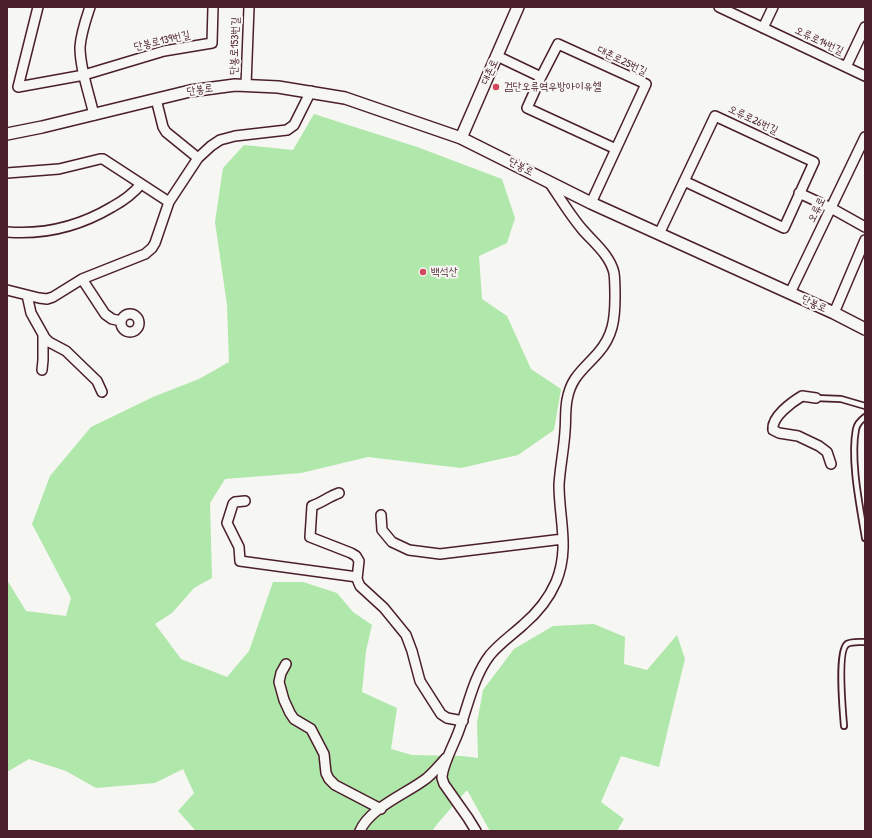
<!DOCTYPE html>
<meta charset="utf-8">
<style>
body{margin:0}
#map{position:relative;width:872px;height:838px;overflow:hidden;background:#f6f6f2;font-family:"Patrick Hand",sans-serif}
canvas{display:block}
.frame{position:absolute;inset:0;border:8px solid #4a1f2b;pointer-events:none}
</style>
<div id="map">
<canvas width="872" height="838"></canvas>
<div class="frame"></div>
</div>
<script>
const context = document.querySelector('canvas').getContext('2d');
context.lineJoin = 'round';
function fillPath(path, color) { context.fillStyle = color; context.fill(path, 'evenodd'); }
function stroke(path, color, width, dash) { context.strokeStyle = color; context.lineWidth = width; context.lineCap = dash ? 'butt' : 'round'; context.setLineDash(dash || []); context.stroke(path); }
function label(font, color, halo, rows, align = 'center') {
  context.font = font + ' "Patrick Hand","Poor Story",sans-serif'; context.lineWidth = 4; context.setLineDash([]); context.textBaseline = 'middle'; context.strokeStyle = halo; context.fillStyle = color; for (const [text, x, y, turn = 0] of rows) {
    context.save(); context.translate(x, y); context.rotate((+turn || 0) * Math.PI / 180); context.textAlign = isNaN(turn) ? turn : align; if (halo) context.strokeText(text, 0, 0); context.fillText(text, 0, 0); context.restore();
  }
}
const green = new Path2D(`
 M314 114 417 147 502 179 515 218 507 243 479 256 482 299 507 316 531 369 561 389 554 430 518 455 461 468 368 457 301 473 225 479 210 503 212 578 194 588 172 613 155 624 181 659 227 677 249 651 273 582H303L337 593 353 612 372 625 366 651 362 692 397 708 391 749 412 755 462 756 478 758 477 723 483 690 514 649 553 626 594 624 625 637 624 664 647 670 677 635 685 659 671 716 659 767 621 756 601 802 624 819 617 831H490L467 790 438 823 432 831H196L178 811 194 793 183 769 155 783 96 788 66 771 29 759 7 772V580L26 611 66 616 71 598 32 524 50 476 91 427 153 397 199 379 229 362 227 305 215 222 223 168 244 145 293 150Z`);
const service = new Path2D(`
 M816 398 841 399 865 406
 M865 417C861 420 857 424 856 429 850 460 860 507 865 538
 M844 726C843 713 837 651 847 644 852 641 859 642 865 642`);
const minor = new Path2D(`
 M38 7 18 87 84 75 164 51 212 43 213 7
 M90 7C86 19 81 33 80 47 80 69 89 93 94 115
 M719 7 865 76
 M763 28 773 7
 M497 56 541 77 558 44 646 84 591 203
 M846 67 865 27
 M541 77 527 108 616 149
 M246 85 249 7
 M156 99 163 127 166 132 198 158
 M7 173 59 169 100 159H103L169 202
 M799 193 831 208 865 227
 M7 232C44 235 80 226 112 207 123 201 133 194 141 184
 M659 234 715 116 814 162 784 228 684 181
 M82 279 105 314 112 319 121 321
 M7 290 39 298 47 299 53 297 82 279 145 254 152 248 155 243 169 202 198 158 211 146 220 140 235 136 287 130 294 125 311 91
 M790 293 865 137
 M27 295 31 313 45 338 49 342 66 351 97 381 102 392
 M834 313 865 240
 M121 323a9 9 0 1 1 18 0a9 9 0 1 1-18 0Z
 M42 370 43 360V334
 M816 398 802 396C792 402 771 417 773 430L779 433 798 436 819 446 827 452 831 464
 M339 493C328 497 323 502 312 506L310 537 351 553 356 556 359 561 357 579 360 586 384 608 406 635 412 651 420 681 441 714 447 718 463 721
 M245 501 235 502 233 504 227 523 239 547 240 561 357 577
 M381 515 382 530 392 542 409 550 440 554 563 539
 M286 664 281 673 279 682 284 700 290 713 294 719 311 729 324 754 326 773 329 779 335 785 381 809
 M360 831C369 808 408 793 427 778 434 772 440 765 446 758
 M476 831 468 818 444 784C444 784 442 778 442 778 442 766 454 744 458 733 468 707 473 677 490 655 500 643 512 635 523 625 536 614 549 598 556 582 570 548 559 519 559 485 560 467 564 449 565 431 566 421 565 410 567 400 571 377 583 370 598 353 613 336 615 319 615 297 615 289 615 280 614 273 610 255 593 242 582 229 570 215 560 198 549 182`);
const tertiary = new Path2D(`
 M7 134 42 127 190 91 235 85 278 87 345 98 461 138 591 203 834 313 865 329
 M461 138 518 7`);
const markers = [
 [496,87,4,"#d1495b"],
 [423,272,4,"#d1495b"]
];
const streetNames = [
 ["단봉로139번길",162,41,-13],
 ["오류로14번길",819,41,25],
 ["단봉로153번길",235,46,-88],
 ["대촌로25번길",622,61,26],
 ["대촌로",490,72,-66],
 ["단봉로",200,90,-9],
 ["오류로26번길",753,120,25],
 ["단봉로",521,167,27],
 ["오류로",817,210,-64],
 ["단봉로",814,304,24]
];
const poiNames = [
 ["검단오류역우방아이유쉘",504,87],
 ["백석산",431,272]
];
fillPath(green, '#b0e7aa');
stroke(service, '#4a1f2b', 8);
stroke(minor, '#4a1f2b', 12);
stroke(tertiary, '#4a1f2b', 14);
stroke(service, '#f6f6f2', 4.5);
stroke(minor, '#f6f6f2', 9);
stroke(tertiary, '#f6f6f2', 11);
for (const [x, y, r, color] of markers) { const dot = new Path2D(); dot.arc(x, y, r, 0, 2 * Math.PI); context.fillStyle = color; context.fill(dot); stroke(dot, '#f6f6f2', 1.5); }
label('11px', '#4a1f2b', '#f6f6f2', streetNames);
label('11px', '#4a1f2b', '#f6f6f2', poiNames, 'left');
</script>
